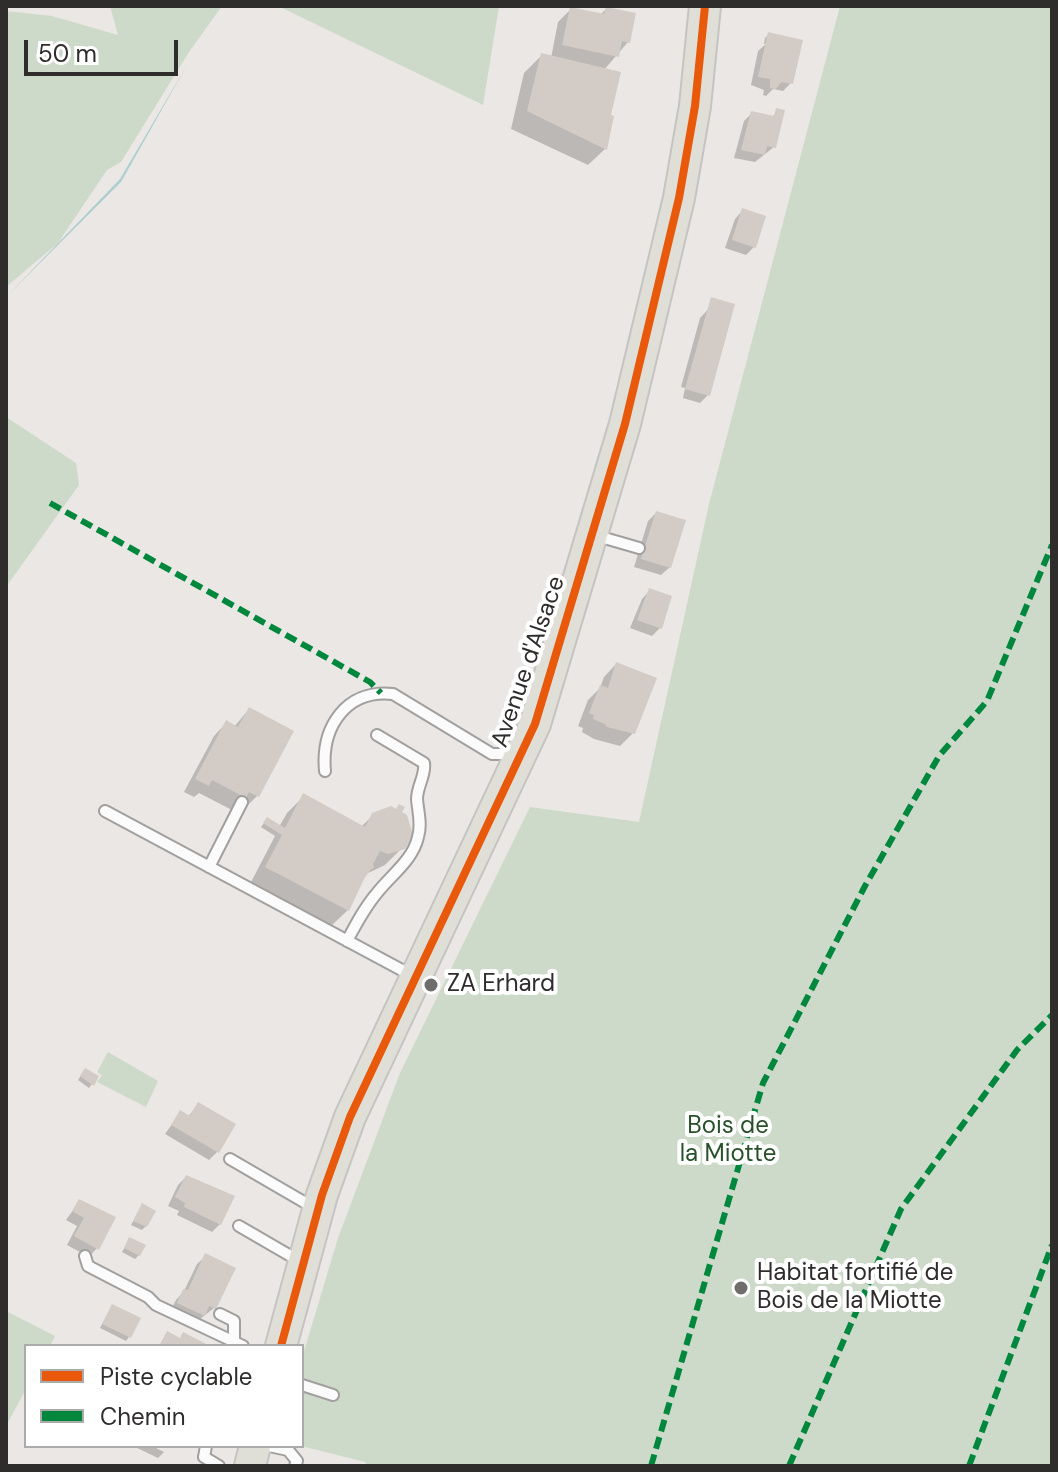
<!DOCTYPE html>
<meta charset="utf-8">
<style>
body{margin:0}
#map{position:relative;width:1058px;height:1472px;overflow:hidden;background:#eae7e4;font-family:"DM Sans",sans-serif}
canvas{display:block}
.frame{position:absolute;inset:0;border:8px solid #2f2d2c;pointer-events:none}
.legend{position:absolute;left:24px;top:1344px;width:280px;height:104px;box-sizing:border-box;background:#fff;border:2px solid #acabab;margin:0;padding:10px 14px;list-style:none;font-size:24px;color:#2f2d2c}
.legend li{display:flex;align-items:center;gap:16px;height:40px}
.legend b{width:40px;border:2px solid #acabab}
.scale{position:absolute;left:24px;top:40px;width:154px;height:36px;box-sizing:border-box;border:4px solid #2f2d2c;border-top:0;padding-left:10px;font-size:24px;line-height:28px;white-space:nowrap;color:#2f2d2c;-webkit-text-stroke:6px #fff;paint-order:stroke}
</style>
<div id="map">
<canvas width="1058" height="1472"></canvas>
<div class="frame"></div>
<ul class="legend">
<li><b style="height:10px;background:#e8590c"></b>Piste cyclable</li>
<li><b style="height:10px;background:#00873e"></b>Chemin</li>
</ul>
<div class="scale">50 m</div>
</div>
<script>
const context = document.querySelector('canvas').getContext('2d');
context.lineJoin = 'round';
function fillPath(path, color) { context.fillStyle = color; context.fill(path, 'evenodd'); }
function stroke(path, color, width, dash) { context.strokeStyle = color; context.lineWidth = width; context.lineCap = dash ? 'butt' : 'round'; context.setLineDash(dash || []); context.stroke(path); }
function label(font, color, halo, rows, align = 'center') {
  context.font = font + ' "DM Sans",sans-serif'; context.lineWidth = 8; context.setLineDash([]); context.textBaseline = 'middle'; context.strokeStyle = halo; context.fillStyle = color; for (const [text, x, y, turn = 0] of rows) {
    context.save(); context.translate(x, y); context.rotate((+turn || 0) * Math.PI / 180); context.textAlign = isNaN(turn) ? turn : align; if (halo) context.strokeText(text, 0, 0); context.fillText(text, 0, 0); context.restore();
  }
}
const green = new Path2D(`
 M110 6H222L189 52 121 162 107 170 58 243 6 287V11L52 16 118 35Z
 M278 6H499L483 105Z
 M840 6H1052V1466H368L365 1462 301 1446 302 1358 338 1238 400 1073 530 807 639 822 709 504Z
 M6 417 76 463 79 485 6 587Z
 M108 1052 158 1081 146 1107 97 1082 102 1075 97 1072Z
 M6 1311 55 1336 50 1346H26V1389L6 1426Z`);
const water = new Path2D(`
 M187 65 121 182 6 297 120 179Z`);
const shadow = new Path2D(`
 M571 9 600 15 606 9 628 42 604 70 608 117 605 149 588 165 511 129 524 73 541 56 551 58 558 22Z
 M768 35 791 83 783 91 773 89 766 96 763 95 764 90 751 85 758 51 766 44H764L765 38Z
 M777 110 774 147 755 162 734 158 744 121 752 113 772 118Z
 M743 210 754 247 746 255 725 248 735 219Z
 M716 301 708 395 700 403 683 398 685 388 681 387 700 318Z
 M656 513 670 567 661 575 634 567 648 521Z
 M650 590 660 628 652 636 630 628 642 599Z
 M616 664 633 733 620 746 594 739 582 732 583 728 578 726 588 700 600 688 604 677Z
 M249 709 257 796 245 808 237 804 232 810 199 793 194 797 184 792 214 736 226 723 234 727Z
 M304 796 361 827 373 815 400 813 403 847 385 865 364 875 348 910 331 926 250 884 275 836 261 827 264 823 279 827 287 813Z
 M82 1074 92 1084 89 1088 78 1080Z
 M198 1104 218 1151 209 1160 165 1134 180 1113 188 1117Z
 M186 1177 220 1224 212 1232 177 1215 179 1211 168 1206 178 1185Z
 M79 1202 97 1248 89 1257 67 1245 77 1226 66 1220Z
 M142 1206 146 1226 142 1230 131 1225Z
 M130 1239 139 1255 135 1259 122 1252Z
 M206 1256 233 1269 214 1308 195 1323 170 1311 176 1300 184 1291 197 1264Z
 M112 1306 129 1337 126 1341 100 1328Z
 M133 1446H152L164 1452 158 1458Z`);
const building = new Path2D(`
 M570 7 604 14 606 7 636 13 630 43 622 41 619 57 562 45Z
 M768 32 803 40 793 84 781 82 776 89 770 88V79L758 77Z
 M541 53 621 72 611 115 614 116 607 150 527 111Z
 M776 108 785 110 776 148 767 146 765 155 741 150 751 111 774 116Z
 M742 208 766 216 756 248 732 240Z
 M711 297 735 304 710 396 685 389Z
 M656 511 686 520 671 568 641 559Z
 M649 588 672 596 662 629 637 620Z
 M616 662 657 678 635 734 607 727 605 724 593 719 594 715 589 713 600 685 608 688Z
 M249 707 294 731 259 797 249 792 246 798 212 780 209 786 195 779 226 720 238 727Z
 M303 793 365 827 372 813 391 806 396 809 399 804 405 807 402 812 407 815 413 835 405 849 388 854 380 851 373 864 374 868 371 869 364 879 349 911 265 867 282 835 263 823 267 817 285 828Z
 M85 1068 99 1076 94 1086 80 1076Z
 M198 1102 236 1124 219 1153 171 1125 180 1110 190 1116Z
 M186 1175 235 1196 221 1225 184 1207 185 1203 175 1197Z
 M79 1199 116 1217 99 1250 74 1236 84 1218 72 1211Z
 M142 1203 156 1211 147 1227 133 1221Z
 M129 1237 146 1245 140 1256 124 1248Z
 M205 1253 236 1268 216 1309 209 1306 205 1316 177 1303 183 1289 188 1290Z
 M112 1304 141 1318 131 1338 102 1324Z
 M167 1331 180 1338 183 1332 210 1346H159Z`);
const service = new Path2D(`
 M594 535 639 548
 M325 771C321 727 346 689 393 694L492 754H514
 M105 811 413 976
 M209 867 242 802
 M347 941C356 924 365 907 377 893 391 875 413 860 418 837 422 824 418 812 417 799 417 786 426 775 424 763L377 735
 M230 1159 316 1209
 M239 1226 301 1262
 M85 1256 88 1266 148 1297 156 1305 243 1346
 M220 1314 234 1321V1342
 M302 1385 333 1395
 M206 1446 204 1457 219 1466
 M269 1446 288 1450 297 1461 295 1466`);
const primary = new Path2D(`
 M281 1346 322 1195 350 1117 535 724 625 424 679 198 695 106 705 6
 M250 1466 255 1446`);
const quiet = new Path2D(`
 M50 503 370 682 381 693
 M651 1466 763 1083 865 886 939 756 987 701 1052 545
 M789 1466 901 1209 1017 1050 1052 1015
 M969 1466 1052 1245`);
const cycleway = new Path2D(`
 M281 1346 322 1195 350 1117 535 724 625 424 679 198 695 106 705 6`);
const markers = [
 [431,985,8,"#706e6c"],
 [741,1288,8,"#706e6c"]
];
const streetNames = [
 ["Avenue d'Alsace",529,662,-71]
];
const poiNames = [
 ["ZA Erhard",447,985],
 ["Habitat fortifié de",757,1274],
 ["Bois de la Miotte",757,1302]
];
const parkNames = [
 ["Bois de",728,1127],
 ["la Miotte",728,1155]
];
fillPath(green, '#cddaca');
fillPath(water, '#aecfcf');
fillPath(shadow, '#0003');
fillPath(building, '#d3ccc6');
stroke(service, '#a2a09e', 14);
stroke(primary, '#c6c4c3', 34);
stroke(service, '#fcfbfb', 10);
stroke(primary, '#dfdfd7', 30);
stroke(quiet, '#00873e', 6, [12, 6]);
stroke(cycleway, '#e8590c', 8);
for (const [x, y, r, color] of markers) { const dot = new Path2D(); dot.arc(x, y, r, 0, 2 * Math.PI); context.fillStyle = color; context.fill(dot); stroke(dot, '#fff', 3); }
label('24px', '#2f2d2c', '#fff', streetNames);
label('24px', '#2f2d2c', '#fff', poiNames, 'left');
label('24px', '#285129', '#fff', parkNames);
</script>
